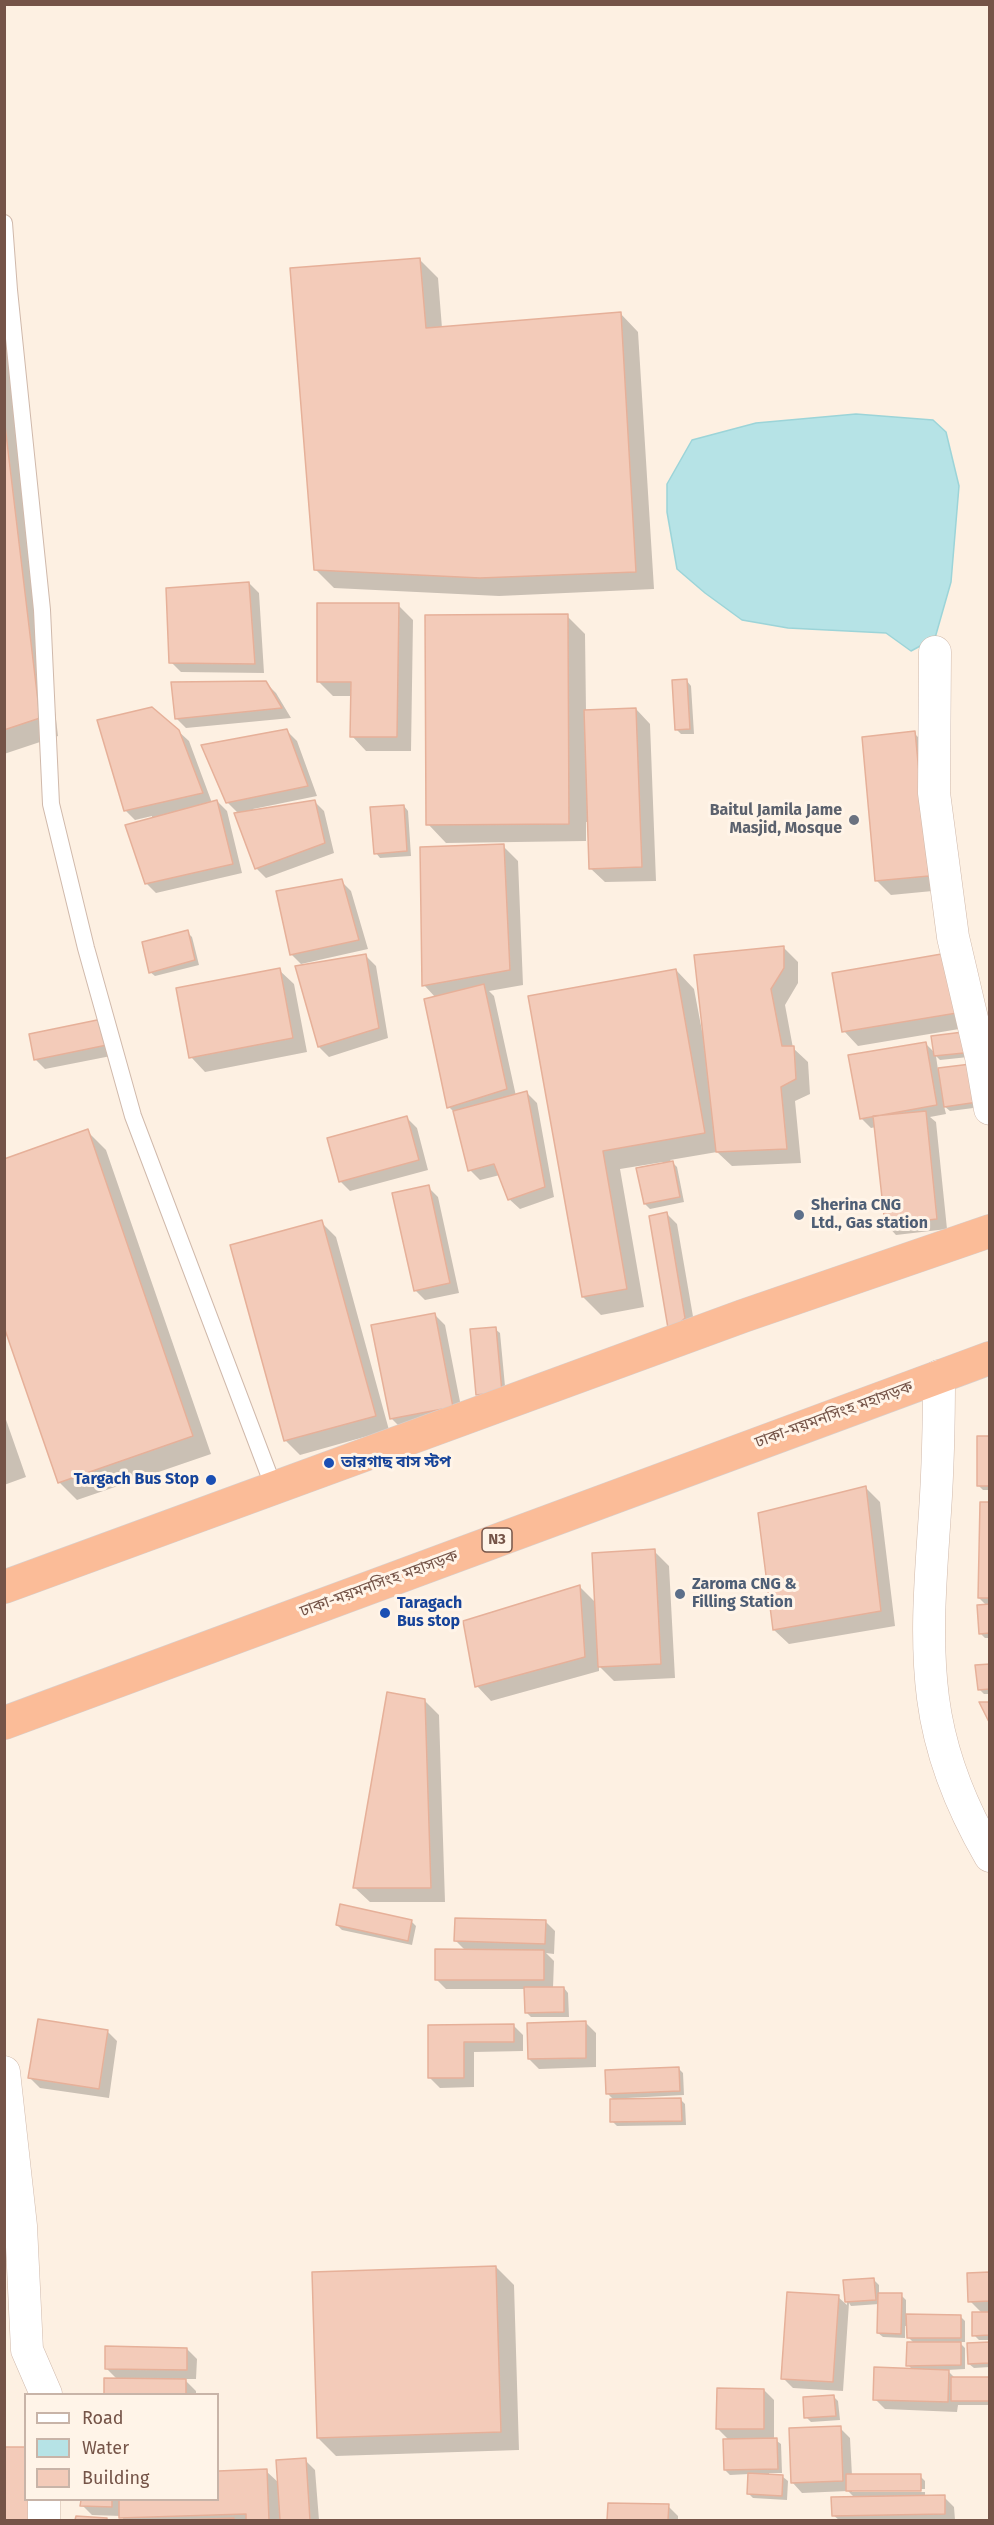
<!DOCTYPE html>
<meta charset="utf-8">
<style>
body{margin:0}
#map{position:relative;width:994px;height:2525px;overflow:hidden;background:#fdf0e2;font-family:"Fira Sans",sans-serif}
canvas{display:block}
.frame{position:absolute;inset:0;border:6px solid #755448;pointer-events:none}
.legend{position:absolute;left:24px;top:2393px;width:195px;height:108px;box-sizing:border-box;background:#fff4e8;border:2px solid #c8b4a8;margin:0;padding:8px 10px;list-style:none;font-size:18px;color:#755448}
.legend li{display:flex;align-items:center;gap:12px;height:30px}
.legend b{width:30px;border:2px solid #c8b4a8}
</style>
<div id="map">
<canvas width="994" height="2525"></canvas>
<div class="frame"></div>
<ul class="legend">
<li><b style="height:8px;background:#fff"></b>Road</li>
<li><b style="height:16px;background:#b6e3e6"></b>Water</li>
<li><b style="height:16px;background:#f3cbb9"></b>Building</li>
</ul>
</div>
<script>
const context = document.querySelector('canvas').getContext('2d');
context.lineJoin = 'round';
function fillPath(path, color) { context.fillStyle = color; context.fill(path, 'evenodd'); }
function stroke(path, color, width, dash) { context.strokeStyle = color; context.lineWidth = width; context.lineCap = dash ? 'butt' : 'round'; context.setLineDash(dash || []); context.stroke(path); }
function label(font, color, halo, rows, align = 'center') {
  context.font = font + ' "Fira Sans","Noto Sans Bengali",sans-serif'; context.lineWidth = 6; context.setLineDash([]); context.textBaseline = 'middle'; context.strokeStyle = halo; context.fillStyle = color; for (const [text, x, y, turn = 0] of rows) {
    context.save(); context.translate(x, y); context.rotate((+turn || 0) * Math.PI / 180); context.textAlign = isNaN(turn) ? turn : align; if (halo) context.strokeText(text, 0, 0); context.fillText(text, 0, 0); context.restore();
  }
}
const water = new Path2D(`
 M856 414 933 420 946 432 959 486 951 582 935 638 911 651 886 633 788 628 742 620 705 593 677 569 667 512V484L692 440 756 423Z`);
const shadow = new Path2D(`
 M420 260 438 278 442 328 620 313 638 332 654 589 499 596 334 588 315 569Z
 M4 286 58 736 4 754Z
 M249 583 259 593 264 673 181 672 171 662Z
 M398 605 413 620 411 751H366L352 736 353 696H333L318 681Z
 M567 616 585 634 586 711 636 709 650 724 656 881 605 882 590 868 589 822H586V841L446 843 428 824Z
 M687 681 691 686 694 734H681L677 730Z
 M266 683 276 693 291 718 186 728 176 718Z
 M178 731 189 741 212 803 217 801 227 811 242 873 156 893 146 883 152 816 135 820 125 810Z
 M287 731 297 741 317 796 253 809 254 812 314 801 324 811 334 853 266 878 256 868 239 814 227 802Z
 M914 733 929 748 943 890 891 895 876 880Z
 M404 806 408 811 411 856 380 858 376 853Z
 M503 846 518 861 523 985 489 991 494 996 516 1096 527 1093 537 1103 554 1197 520 1209 509 1199 500 1175 480 1180 470 1170 456 1114 449 1107 436 998 424 985Z
 M341 881 351 891 368 949 301 964 291 954Z
 M187 932 192 937 199 965 155 976 150 972Z
 M784 948 798 962V983L785 1005 793 1048 808 1062 810 1094 795 1101 801 1163 732 1166 717 1152 670 1160 677 1167 684 1202 650 1209 645 1204 663 1162 620 1169 644 1307 601 1315 583 1297 529 997 676 970 694 989 702 1031H704Z
 M366 956 376 966 388 1038 329 1057 319 1047Z
 M967 969 977 1026 858 1046 844 1031Z
 M279 970 294 984 307 1052 205 1072 191 1057Z
 M102 1021 116 1055 45 1069 35 1059Z
 M933 1037 978 1056 940 1060 936 1056 938 1070 978 1064 989 1106 950 1111 944 1106 946 1114 930 1117 936 1122 947 1229 896 1235 886 1224 876 1127 871 1128 861 1118 925 1043 935 1053Z
 M407 1118 417 1128 428 1170 350 1191 340 1181Z
 M87 1131 106 1150 211 1454 77 1500 59 1482Z
 M428 1187 438 1197 459 1293 425 1300 415 1290Z
 M667 1214 677 1224 695 1328 671 1334Z
 M321 1222 336 1237 389 1430 300 1455 285 1440Z
 M435 1315 445 1325 463 1417 401 1428 391 1418Z
 M495 1329 500 1333 506 1397 482 1399 477 1394Z
 M4 1414 26 1477 4 1485Z
 M990 1437V1490H983L978 1485Z
 M866 1488 880 1502 895 1626 789 1644 774 1630Z
 M990 1503V1638H985L980 1633 987 1606 979 1598Z
 M654 1551 669 1566 675 1678 614 1681 599 1666V1671L491 1701 477 1686 579 1586 596 1603Z
 M990 1665V1694H984L979 1689Z
 M424 1700 439 1715 445 1902H370L355 1888Z
 M411 1921 416 1926 412 1945 342 1930 337 1925Z
 M545 1921 555 1931 554 1954 546 1953 554 1961 553 1988H564L568 1993 569 2017H531L526 2012V1989H446L436 1979 466 1951 456 1941Z
 M586 2023 596 2033V2067L539 2069 529 2059Z
 M513 2025 523 2035V2051L474 2052V2087L440 2088 430 2078V2026Z
 M107 2031 117 2041 109 2098 40 2088 30 2078Z
 M678 2068 683 2073 684 2095 627 2098V2100L680 2099 685 2104 686 2125 617 2126 612 2121 615 2101 608 2094Z
 M496 2267 514 2285 519 2450 336 2456 318 2438Z
 M990 2273V2340H979L974 2335 982 2313 970 2301Z
 M874 2280 879 2285V2295H901L906 2300V2316H960L965 2321V2342H959L965 2348V2369L947 2370 956 2379H990V2405H958L957 2412 885 2409 875 2399 913 2370 908 2365 914 2343 908 2337V2326H905V2338L883 2337 878 2333 879 2304 851 2306 849 2303 843 2391 793 2388 783 2378 838 2297 847 2305 845 2282Z
 M990 2344V2367L974 2368 969 2364Z
 M187 2349 197 2359 196 2379H184L196 2391V2394H105V2379L118 2380 106 2368Z
 M764 2390 774 2400V2439L781 2444 782 2473H769V2476L783 2477 788 2481 787 2500 753 2498 748 2493 749 2474 730 2475 725 2470 729 2440 717 2428Z
 M833 2396 838 2401 840 2420 811 2422 806 2417Z
 M840 2428 850 2438 852 2476H920L925 2481V2489H852V2492H925V2497H944L954 2507 955 2520H839L833 2515 855 2498 848 2491 802 2493 792 2482Z
 M305 2460 315 2470 319 2520H124L121 2516 92 2515 82 2505V2500H218V2472L266 2471 279 2483Z
 M609 2505 668 2506 678 2516V2520H609Z`);
const building = new Path2D(`
 M420 258 426 328 621 312 636 572 480 578 314 570 290 268Z
 M4 417 40 718 4 730Z
 M249 582 255 664 169 663 166 588Z
 M317 603H399L397 737H350L351 682H317Z
 M568 614 569 824 426 825 425 615Z
 M687 679 690 729 675 730 672 680Z
 M266 681 282 708 175 719 171 682Z
 M152 707 179 730 203 793 124 811 97 720Z
 M636 708 642 867 589 869 584 710Z
 M287 729 308 786 226 803 201 745Z
 M915 731 929 876 875 881 862 737Z
 M217 800 233 864 145 884 125 825Z
 M315 800 325 843 255 869 234 813Z
 M404 805 407 851 374 854 370 807Z
 M504 844 510 970 422 986 420 847Z
 M342 879 359 940 290 955 276 891Z
 M188 930 195 960 149 973 142 942Z
 M784 946V968L771 989 782 1046H794L796 1079 781 1087 787 1149 716 1152 694 955Z
 M953 952 963 1012 842 1032 832 973Z
 M366 954 379 1028 318 1047 295 966Z
 M280 968 293 1038 189 1058 176 988Z
 M676 969 705 1133 603 1151 627 1289 582 1297 528 996Z
 M484 984 507 1089 447 1108 424 999Z
 M102 1019 107 1045 34 1060 29 1034Z
 M971 1031 974 1052 934 1056 931 1036Z
 M926 1042 937 1105 860 1119 848 1055Z
 M979 1063 985 1101 944 1107 938 1068Z
 M527 1091 545 1187 508 1200 494 1164 468 1171 453 1111Z
 M926 1111 937 1219 885 1225 873 1116Z
 M407 1116 419 1160 339 1182 327 1138Z
 M88 1129 193 1436 58 1483 4 1327V1159Z
 M673 1161 680 1197 644 1204 636 1168Z
 M429 1185 450 1283 414 1291 392 1193Z
 M667 1212 685 1318 669 1334 649 1216Z
 M322 1220 376 1416 284 1441 230 1245Z
 M435 1313 453 1407 390 1419 371 1325Z
 M496 1327 502 1392 476 1395 470 1329Z
 M977 1436H990V1486H977Z
 M866 1486 881 1611 773 1630 758 1513Z
 M980 1502H990V1598H978Z
 M655 1549 661 1664 598 1667 592 1553Z
 M580 1585 585 1657 475 1687 463 1621Z
 M990 1604V1633L979 1634 977 1605Z
 M990 1664V1689L978 1690 975 1665Z
 M387 1692 425 1699 431 1888H353Z
 M979 1702H990V1724Z
 M340 1904 412 1920 408 1941 336 1925Z
 M455 1918 546 1920 545 1944 454 1941Z
 M435 1949 544 1950V1980H435Z
 M524 1987H564V2012L525 2013Z
 M38 2019 108 2030 99 2089 28 2078Z
 M586 2021V2058L528 2059 527 2023Z
 M514 2024V2042H464V2078H428V2025Z
 M679 2067 680 2091 606 2094 605 2070Z
 M681 2098 682 2121 610 2122V2099Z
 M496 2266 501 2432 317 2438 312 2272Z
 M990 2272V2301L968 2302 967 2273Z
 M874 2278 876 2300 845 2302 843 2280Z
 M787 2292 839 2295 833 2382 781 2379Z
 M878 2293H902L901 2334 877 2333Z
 M972 2312H990V2335L972 2336Z
 M906 2314 961 2315V2338H907Z
 M907 2342H961V2365L906 2366Z
 M990 2342V2363L968 2364 967 2343Z
 M105 2346 187 2348V2370L105 2369Z
 M874 2367 949 2370 948 2402 873 2400Z
 M951 2377H990V2401H951Z
 M104 2378 186 2379V2394H104Z
 M717 2388 764 2389V2429H716Z
 M834 2395 836 2416 804 2418 803 2397Z
 M841 2426 843 2481 791 2483 789 2428Z
 M777 2438 778 2469 724 2470 723 2439Z
 M4 2447H26V2500H35V2520H4Z
 M306 2458 310 2520H280L276 2460Z
 M267 2469 269 2520H246V2514L119 2518V2500H218V2471Z
 M748 2473 783 2475 782 2496 747 2494Z
 M846 2474H921V2491H846Z
 M945 2495V2514L832 2516 831 2497Z
 M81 2500H112V2507L80 2506Z
 M608 2503 669 2504 668 2520H607Z
 M76 2516 107 2518V2520H75Z
 M234 2518V2520H182Z`);
const service = new Path2D(`
 M4 223 9 290 42 610 51 804 86 948 133 1116 274 1488`);
const minor = new Path2D(`
 M935 652 934 793 953 937 981 1057 990 1109
 M939 1376C939 1421 938 1467 935 1512 931 1574 925 1636 933 1698 940 1753 962 1808 990 1856
 M4 2072 21 2226 27 2350 46 2394
 M44 2520V2500`);
const trunk = new Path2D(`
 M4 1587 743 1316 990 1231
 M4 1723 990 1358`);
const markers = [
 [854,820,6,"#6b7280"],
 [799,1215,6,"#5c6f8a"],
 [329,1463,6,"#1a4fb4"],
 [211,1480,6,"#1a4fb4"],
 [680,1594,6,"#5c6f8a"],
 [385,1613,6,"#1a4fb4"]
];
const shields = [
 [497,1540,30]
];
const shieldNames = [
 ["N3",497,1540]
];
const worshipNames = [
 ["Baitul Jamila Jame",842,811],
 ["Masjid, Mosque",842,829]
];
const serviceNames = [
 ["Sherina CNG",811,1206],
 ["Ltd., Gas station",811,1224],
 ["Zaroma CNG &",692,1585],
 ["Filling Station",692,1603]
];
const streetNames = [
 ["ঢাকা-ময়মনসিংহ মহাসড়ক",834,1415,-20],
 ["ঢাকা-ময়মনসিংহ মহাসড়ক",379,1584,-20]
];
const transitNames = [
 ["তারগাছ বাস স্টপ",341,1463],
 ["Targach Bus Stop",199,1480,"right"],
 ["Taragach",397,1604],
 ["Bus stop",397,1622]
];
fillPath(water, '#b6e3e6');
stroke(water, '#9cd4d8', 1.5);
fillPath(shadow, '#0003');
fillPath(building, '#f3cbb9');
stroke(building, '#e6b099', 1.5);
stroke(service, '#d0b9ab', 18);
stroke(minor, '#d0b9ab', 33);
stroke(trunk, '#d8cfcc', 34);
stroke(service, '#fff', 16);
stroke(minor, '#fff', 32);
stroke(trunk, '#fbbc98', 33);
for (const [x, y, r, color] of markers) { const dot = new Path2D(); dot.arc(x, y, r, 0, 2 * Math.PI); context.fillStyle = color; context.fill(dot); stroke(dot, '#fff4e8', 2); }
for (const [x, y, w] of shields) { const box = new Path2D(); box.roundRect(x - w / 2, y - 12, w, 24, 4.5); context.fillStyle = '#fff4e8'; context.fill(box); stroke(box, '#755448', 1.5); }
label('bold 15px', '#755448', null, shieldNames);
label('bold 16px', '#5b616d', '#fff4e8', worshipNames, 'right');
label('bold 16px', '#4e5e75', '#fff4e8', serviceNames, 'left');
label('16px', '#755448', '#fff4e8', streetNames);
label('bold 16px', '#164399', '#fff4e8', transitNames, 'left');
</script>
